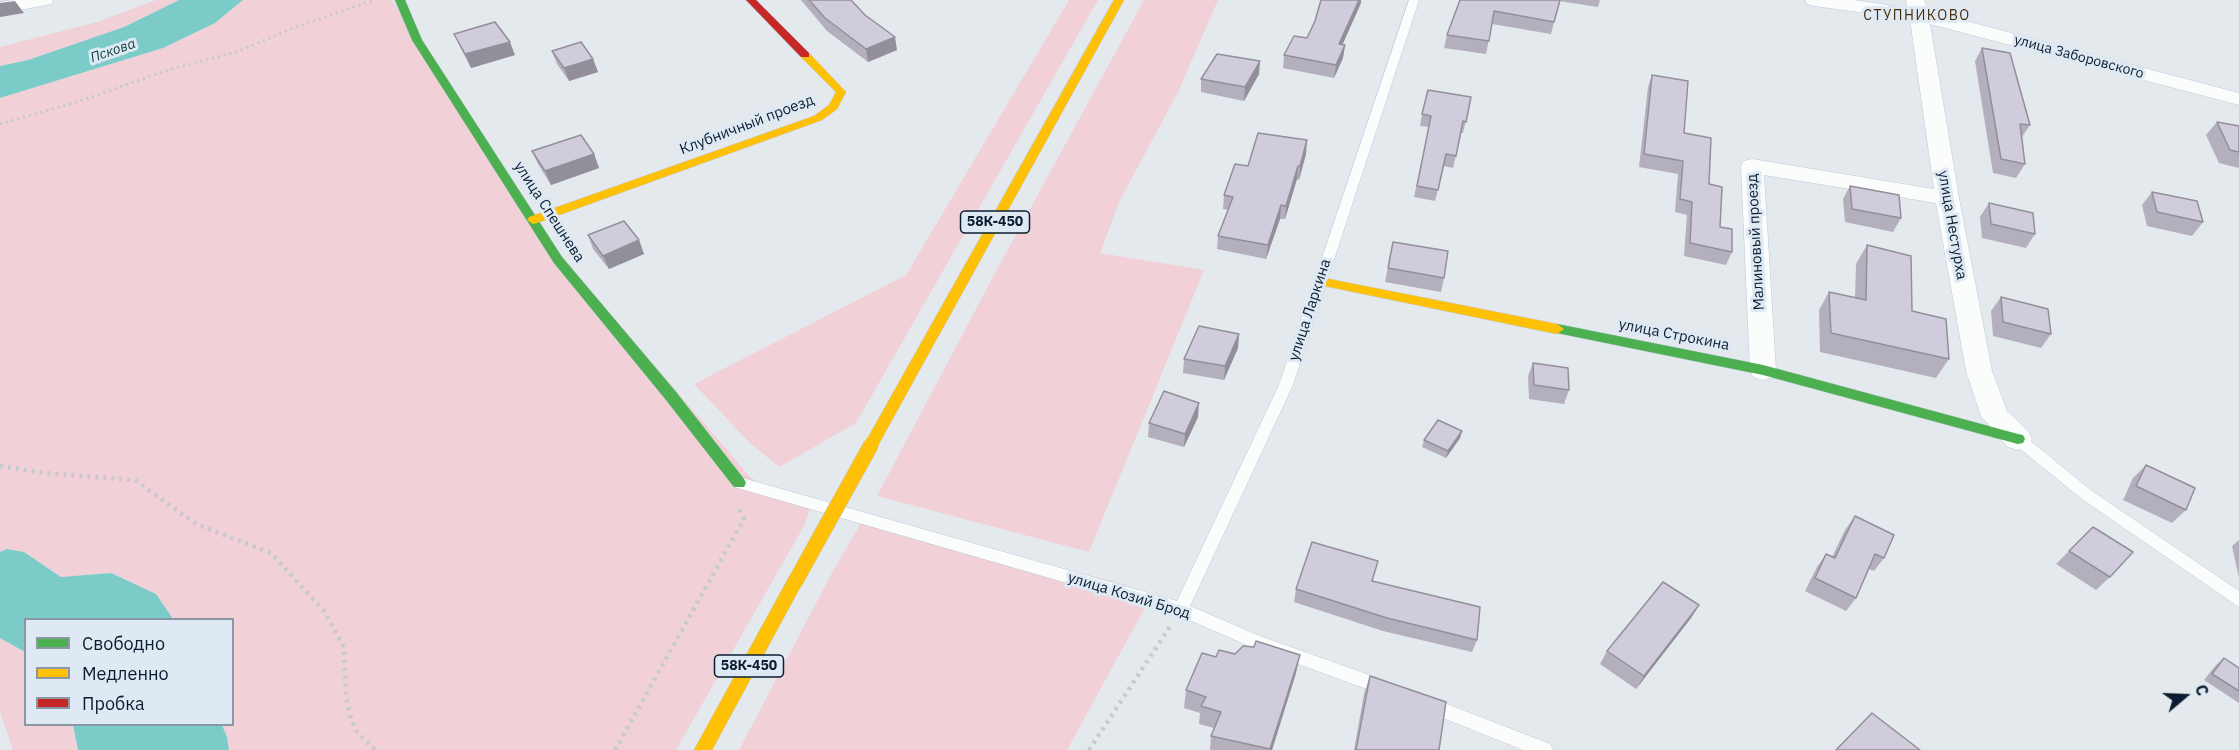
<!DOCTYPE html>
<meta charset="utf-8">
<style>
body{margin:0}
#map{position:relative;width:2239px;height:750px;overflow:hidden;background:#e4e9ee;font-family:"IBM Plex Sans",sans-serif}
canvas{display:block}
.legend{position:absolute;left:24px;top:618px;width:210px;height:108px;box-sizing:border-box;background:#dfe9f3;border:2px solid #8a98a5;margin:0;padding:8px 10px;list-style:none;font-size:18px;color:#0b1e31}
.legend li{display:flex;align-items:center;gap:12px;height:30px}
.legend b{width:30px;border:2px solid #8a98a5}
.north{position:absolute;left:2155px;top:666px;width:60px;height:60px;-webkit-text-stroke:4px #dfe9f3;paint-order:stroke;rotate:71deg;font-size:16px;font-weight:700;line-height:24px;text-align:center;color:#0b1e31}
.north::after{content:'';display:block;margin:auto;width:21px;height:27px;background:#0b1e31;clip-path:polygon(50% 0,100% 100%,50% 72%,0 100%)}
</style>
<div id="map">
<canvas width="2239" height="750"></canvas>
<ul class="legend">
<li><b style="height:8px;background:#4caf50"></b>Свободно</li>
<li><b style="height:8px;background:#ffc107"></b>Медленно</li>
<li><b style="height:8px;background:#c62828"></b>Пробка</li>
</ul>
<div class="north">С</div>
</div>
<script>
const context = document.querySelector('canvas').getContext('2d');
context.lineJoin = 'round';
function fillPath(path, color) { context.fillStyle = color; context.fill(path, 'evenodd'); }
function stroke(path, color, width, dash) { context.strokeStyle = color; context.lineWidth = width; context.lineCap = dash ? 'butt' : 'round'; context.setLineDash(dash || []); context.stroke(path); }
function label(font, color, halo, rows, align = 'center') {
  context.font = font + ' "IBM Plex Sans",sans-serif'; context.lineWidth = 6; context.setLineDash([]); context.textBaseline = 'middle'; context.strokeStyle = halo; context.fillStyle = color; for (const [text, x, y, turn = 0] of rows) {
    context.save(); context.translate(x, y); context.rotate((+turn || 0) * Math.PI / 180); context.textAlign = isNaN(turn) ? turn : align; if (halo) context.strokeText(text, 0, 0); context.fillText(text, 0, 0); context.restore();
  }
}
const green = new Path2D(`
 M156 0H179L124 27 28 60 0 66V47L97 22Z
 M243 0H392L533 223 750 477 776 494 812 504 804 526 676 750H229L227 737 222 725 232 724V620L173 619 156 594 111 573 61 577 24 552 7 549 0 552V98L163 48 215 23Z
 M1069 0H1098L856 423 779 467 749 442 694 384 906 275Z
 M1144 0H1218L1178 92 1120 200 1100 253 1204 270 1089 552 877 496 994 275Z
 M863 520 1124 584 1147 604 1067 750H739L834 569Z
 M0 638 25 652 26 724 73 725 78 750H13L0 711Z`);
const water = new Path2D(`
 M179 0H243L215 23 163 48 0 98V66L28 60 124 27Z
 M7 549 24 552 61 577 111 573 156 594 173 619 26 620 25 652 0 638V552Z
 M73 725H222L227 737 229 750H78Z`);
const pathFar1 = new Path2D(`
 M0 124 77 102 168 70 237 52 293 28 374 0`);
const path = new Path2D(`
 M0 466 44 473 135 480 196 524 271 553 324 611 344 647 346 697 351 719 357 732 375 750
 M615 750 744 519 739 509
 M1089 750 1171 625`);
const lane = new Path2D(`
 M1409 0H1419L1293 385 1190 606 1260 636 1389 682 1391 687 1389 692 1383 695 1249 646 1178 615 734 487 732 483 734 479 739 477 1177 601 1279 385Z
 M2018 434 2023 435 2092 491 2239 591V607L2082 499 2013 443 2011 439 2013 435Z
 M1429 697 1550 744 1553 750H1523L1423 710 1420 705 1423 700Z`);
const street = new Path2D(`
 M13 0H53L51 4 0 14V2Z
 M1805 0H1854L1907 8 1906 0H1924L1928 11 2239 93V105L1930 24 1959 198 1992 371 2007 411 2028 431 2032 439 2028 447 2018 450 2008 447 1981 416 1966 371 1936 203 1764 175 1776 370 1773 377 1763 380 1753 377 1750 370 1741 166 1744 161 1752 159 1934 189 1910 19 1814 6 1807 4Z`);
const fast = new Path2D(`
 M395 0H405L422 40 562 257 676 392 744 479 746 483 744 487H734L666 400 554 263 412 40Z
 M1557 324 1763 365 2018 434 2023 435 2025 439 2023 443 2018 444 1763 375 1552 332 1550 329Z`);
const slow = new Path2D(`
 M1114 0H1124L876 449H866L864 445 866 441Z
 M805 52 809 53 846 92 837 109 822 120 537 223 533 224 527 220 529 217 814 116 829 105 836 92 801 57 800 55Z
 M1319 277 1557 324 1564 329 1557 334 1315 284 1313 281 1315 278Z
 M795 575 801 577 803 582 712 750H694L789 577Z`);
const jam = new Path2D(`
 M746 0H756L809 53V57H801Z`);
const slowBridge = new Path2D(`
 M795 582 871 445`);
const wall = new Path2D(`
 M801 0H851L897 50 868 62 827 31Z
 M1460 0H1600L1598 7 1559 1 1551 34 1492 24 1486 54 1444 48 1447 35Z
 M1361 3 1342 45H1345L1343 58 1334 78 1283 68 1284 55 1307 38Z
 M454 34 515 55 471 68 460 47Z
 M1982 48 2030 125 2022 137 2025 164 2016 178 1993 173 1975 61Z
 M552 51 593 59 598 72 569 81 557 64Z
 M1259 74 1244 101 1201 92V79Z
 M1652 75 1684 133 1709 184 1720 227 1732 252 1726 265 1684 256 1687 215 1675 212 1678 174 1639 167 1648 87Z
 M1471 97 1463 133H1461L1453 168 1444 166 1435 201 1414 197 1429 127 1420 126 1422 114Z
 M2217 122 2239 126V168L2219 163 2206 135Z
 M532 151 594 154 599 168 551 185 538 164Z
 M1306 154 1299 180 1297 179 1285 219H1280L1266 259 1217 249 1218 236 1228 210 1223 209 1224 195 1248 166Z
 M1850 186 1901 218 1893 232 1845 222 1843 199Z
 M2152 192 2203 222 2192 236 2147 226 2142 205Z
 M1989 203 2035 234 2026 248 1982 238 1980 217Z
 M588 235 639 240 644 254 609 269 593 249Z
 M1393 242 1444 278 1441 292 1385 282Z
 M1867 245 1912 311 1949 359 1936 378 1820 352 1819 310 1829 292 1855 298 1856 264Z
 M2001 297 2051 334 2041 348 1993 336 1991 311Z
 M1239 334 1238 348 1224 380 1183 373 1184 359Z
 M1533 363 1569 390 1564 404 1529 399 1528 376Z
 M1198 417 1184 447 1148 437 1149 423Z
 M1462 431 1460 438 1446 458 1422 447 1424 440Z
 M2146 465 2186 510 2172 523 2123 500 2133 478Z
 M1855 516 1884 558 1874 571 1869 569 1856 598 1846 611 1805 591 1817 567 1826 554 1832 557 1845 530Z
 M2239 540V578L2232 546Z
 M2069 551 2110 577 2096 590 2056 564Z
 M1372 581 1477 640 1472 652 1383 631 1294 602 1296 589Z
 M1699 605 1691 618 1636 689 1600 664 1607 651Z
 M1216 657 1296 673 1272 750H1210L1211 736 1214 728 1199 724 1200 713 1184 708 1186 690Z
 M2224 658 2239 668V703L2204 680 2216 665Z
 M1370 676 1439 750H1354L1364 694Z`);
const shadedWall = new Path2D(`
 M1359 0H1361V3L1337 57 1339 44Z
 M15 1 24 13 0 17V3Z
 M895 37 897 50 868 62 866 49Z
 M510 42 515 55 471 68 465 54Z
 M1345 45 1343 58 1334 78 1336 65Z
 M593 59 598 72 569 81 564 68Z
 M1260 61 1259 74 1244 101 1245 87Z
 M1307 140 1306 154 1299 180 1300 166Z
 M594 154 599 168 551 185 545 171Z
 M1298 166 1297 179 1285 219 1286 206Z
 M1281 205 1280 219 1266 259 1268 245Z
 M639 240 644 254 609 269 603 256Z
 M1239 334 1238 348 1224 380 1225 366Z
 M1199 403 1198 417 1184 447 1185 434Z
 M1462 431 1460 438 1446 458 1448 451Z
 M1699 605 1691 618 1636 689 1644 676Z
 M1300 655 1296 673 1272 750H1270Z`);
const building = new Path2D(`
 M809 0H851L865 15 895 37 866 49 825 18Z
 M1321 0H1359L1339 44 1345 45 1336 65 1284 55 1294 36 1307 38 1315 21Z
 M1460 0H1560L1554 22 1494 11 1489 41 1447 35Z
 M495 22 510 42 465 54 454 34Z
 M581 42 593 59 564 68 552 51Z
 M1982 48 2010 53 2030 125 2020 124 2025 164 2001 159Z
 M1217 54 1260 61 1245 87 1201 79Z
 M1652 75 1688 81 1684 133 1711 138 1709 184 1722 187 1720 227 1732 229V252L1690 243 1692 202 1680 199 1683 161 1644 154Z
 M1428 90 1471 97 1466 122 1463 121 1456 156 1446 154 1438 190 1417 186 1431 116 1422 114Z
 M2217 122 2239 126V152L2230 150Z
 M1258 133 1307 140 1300 166H1298L1286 206 1281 205 1268 245 1218 236 1233 197 1224 195 1235 164 1248 166Z
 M581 135 594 154 545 171 532 151Z
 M1850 186 1899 195 1901 218 1852 209Z
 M2152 192 2197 201 2203 222 2157 212Z
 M1989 203 2033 213 2035 234 1991 224Z
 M624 221 639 240 603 256 588 235Z
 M1393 242 1448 251 1444 278 1388 268Z
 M1867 245 1911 256 1912 311 1946 319 1949 359 1831 333 1829 292 1866 300Z
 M2001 297 2048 309 2051 334 2003 322Z
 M1199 326 1239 334 1225 366 1184 359Z
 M1533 363 1568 368 1569 390 1534 385Z
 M1164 391 1199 403 1185 434 1149 423Z
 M1438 420 1462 431 1448 451 1424 440Z
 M2146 465 2195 488 2186 510 2136 486Z
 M1855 516 1894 535 1884 558 1875 554 1856 598 1815 578 1826 554 1835 558Z
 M2093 527 2133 552 2110 577 2069 551Z
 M1312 542 1378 561 1372 581 1480 607 1477 640 1387 618 1296 589Z
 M1663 582 1699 605 1644 676 1607 651Z
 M1256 641 1300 655 1270 749 1211 736 1221 712 1201 706 1206 697 1186 690 1202 653 1216 657 1219 650 1235 654 1243 646 1254 647Z
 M2224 658 2239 668V691L2212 674Z
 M1370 676 1446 702 1439 750H1356Z
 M1872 713 1920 750H1836Z`);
const farNeighbourhoodnames = [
 ["СТУПНИКОВО",1917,16]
];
const farWaternames = [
 ["Пскова",113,51,-19]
];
const farStreetnames = [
 ["улица Заборовского",2079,57,15]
];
const shields = [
 [995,222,69],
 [749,666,69]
];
const shieldNames = [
 ["58К-450",995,222],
 ["58К-450",749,666]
];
const streetNames = [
 ["Клубничный проезд",747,125,-21],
 ["улица Спешнева",549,212,57],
 ["улица Нестурха",1952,225,80],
 ["Малиновый проезд",1756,242,-93],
 ["улица Ларкина",1310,310,-72],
 ["улица Строкина",1674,335,11],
 ["улица Козий Брод",1129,596,17]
];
fillPath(green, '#f1d0d7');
fillPath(water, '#7bccc9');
stroke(lane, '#bdc9d6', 1);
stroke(street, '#bdc9d6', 1);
stroke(fast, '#bdc9d6', 1);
stroke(slow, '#bdc9d6', 1);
stroke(jam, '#bdc9d6', 1);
stroke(pathFar1, '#c6c9ce', 3, [2, 4]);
stroke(path, '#c6c9ce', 4.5, [3, 5]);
fillPath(lane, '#fbfcfc');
fillPath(street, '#fbfcfc');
fillPath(fast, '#4caf50');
fillPath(slow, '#ffc107');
fillPath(jam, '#c62828');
stroke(slowBridge, '#bdc9d6', 16, []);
stroke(slowBridge, '#ffc107', 15);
fillPath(wall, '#b4afbd');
fillPath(shadedWall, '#928f9a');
fillPath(building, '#d1ccdc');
stroke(building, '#928f9a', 1.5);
context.letterSpacing = '1.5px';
label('14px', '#472d0c', '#dfe9f3', farNeighbourhoodnames);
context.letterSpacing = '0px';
label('italic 14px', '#093f3c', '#dfe9f3', farWaternames);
label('14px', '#0b1e31', '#dfe9f3', farStreetnames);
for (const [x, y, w] of shields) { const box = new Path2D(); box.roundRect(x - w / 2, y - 11, w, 22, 4.5); context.fillStyle = '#dfe9f3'; context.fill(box); stroke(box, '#0b1e31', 1.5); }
label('bold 14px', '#0b1e31', null, shieldNames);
label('15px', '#0b1e31', '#dfe9f3', streetNames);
</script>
